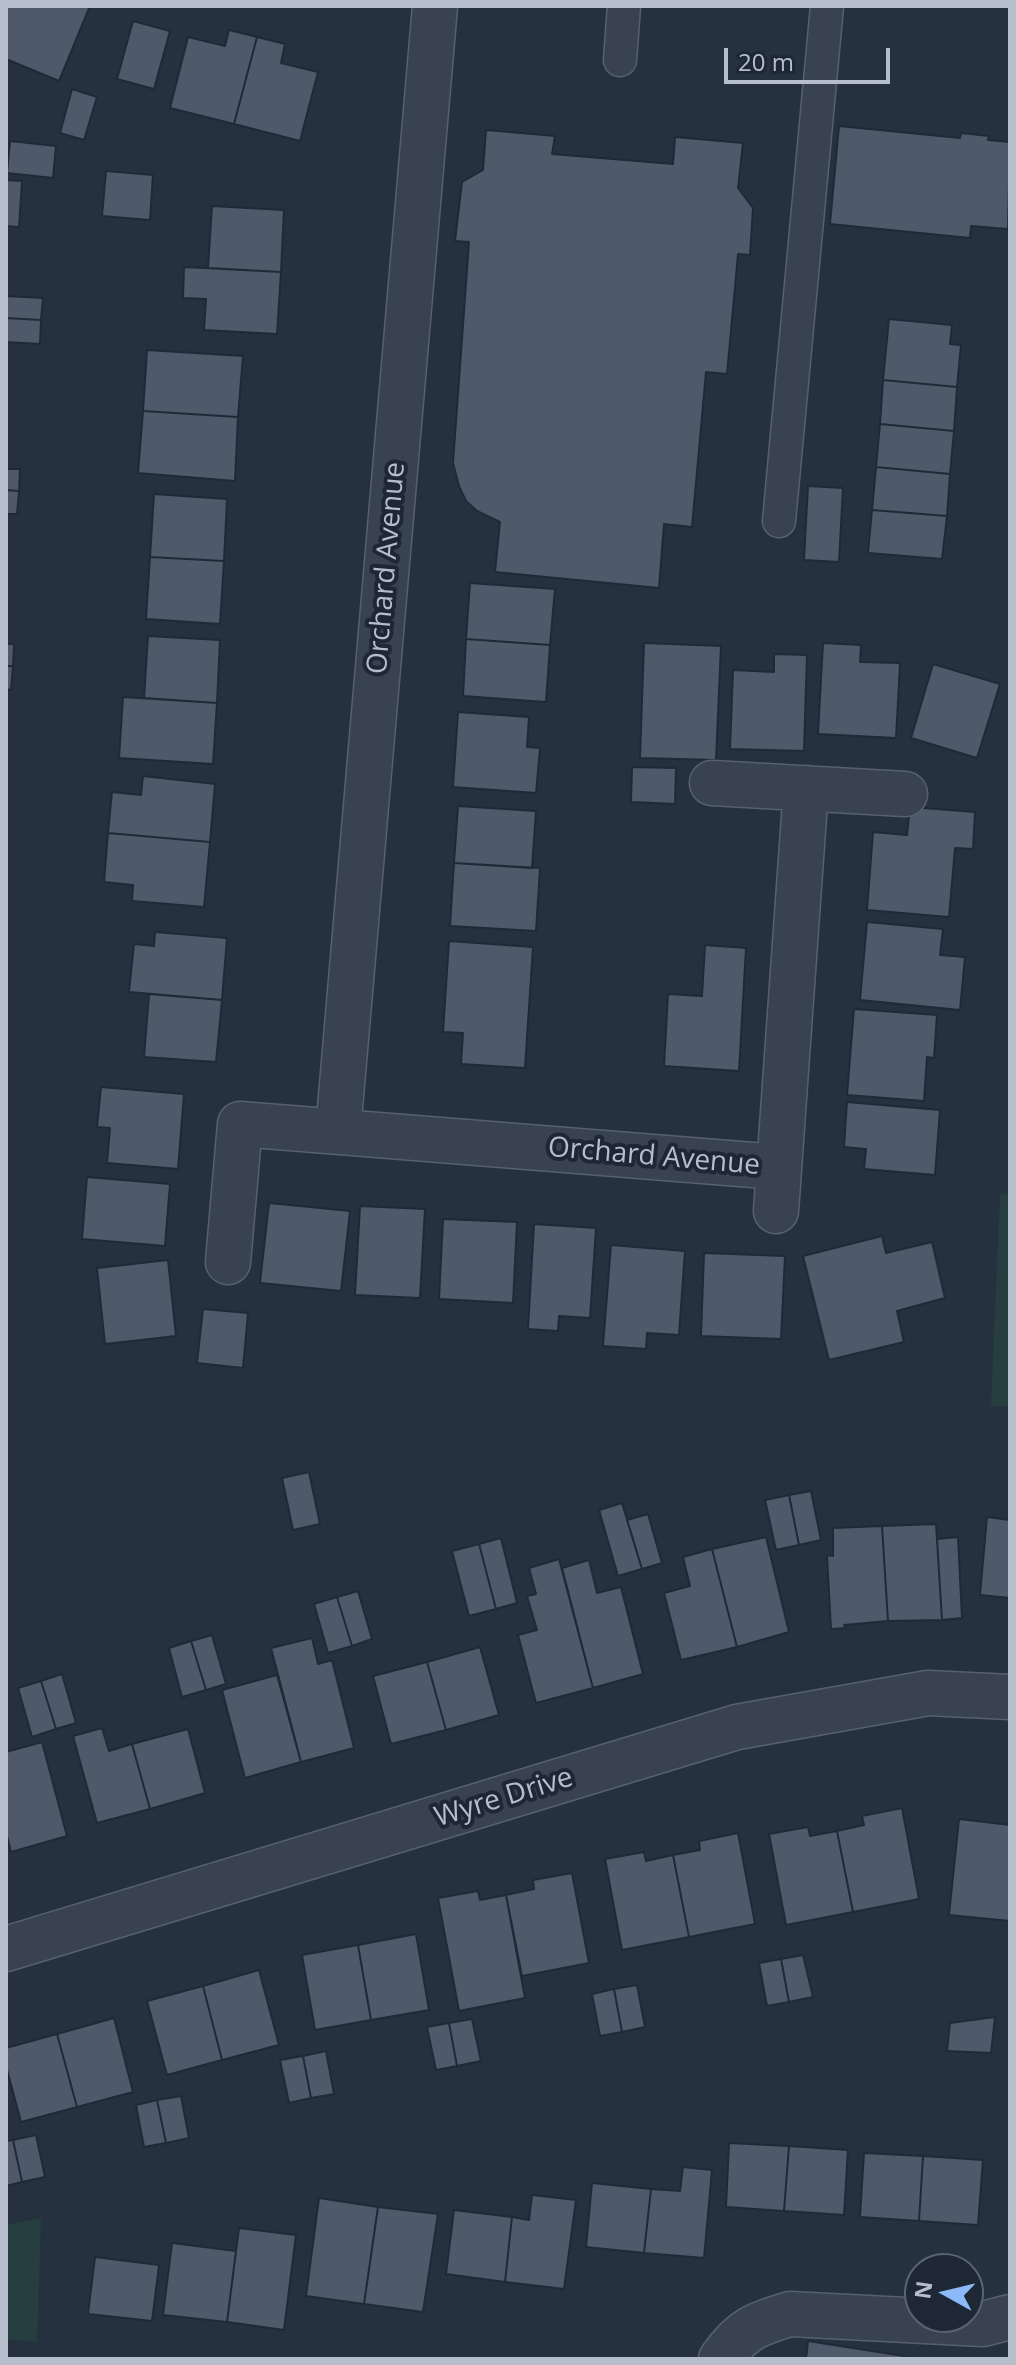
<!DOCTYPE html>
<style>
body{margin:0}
#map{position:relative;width:1016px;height:2365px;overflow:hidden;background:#25313f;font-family:"Open Sans",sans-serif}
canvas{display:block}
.frame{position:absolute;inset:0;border:8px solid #b5beca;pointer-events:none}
.north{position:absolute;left:904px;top:2253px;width:80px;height:80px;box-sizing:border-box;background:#1e2834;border:2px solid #5a6470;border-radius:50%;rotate:278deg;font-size:22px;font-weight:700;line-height:32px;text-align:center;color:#b5beca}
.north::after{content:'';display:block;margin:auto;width:28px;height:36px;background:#8cbaf8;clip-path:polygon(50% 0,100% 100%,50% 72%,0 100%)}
.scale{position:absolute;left:724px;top:48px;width:166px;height:36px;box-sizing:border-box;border:4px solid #b5beca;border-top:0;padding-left:10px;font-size:24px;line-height:28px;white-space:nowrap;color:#b5beca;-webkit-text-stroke:6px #1e2834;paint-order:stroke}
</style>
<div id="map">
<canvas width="1016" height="2365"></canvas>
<div class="frame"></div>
<div class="north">N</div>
<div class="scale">20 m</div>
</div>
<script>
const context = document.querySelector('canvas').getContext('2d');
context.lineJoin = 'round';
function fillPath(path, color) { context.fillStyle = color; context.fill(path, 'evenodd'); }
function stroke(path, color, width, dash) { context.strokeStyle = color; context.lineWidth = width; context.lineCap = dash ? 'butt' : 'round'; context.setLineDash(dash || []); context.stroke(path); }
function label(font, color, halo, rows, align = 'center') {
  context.font = font + ' "Open Sans",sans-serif'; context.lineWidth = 8; context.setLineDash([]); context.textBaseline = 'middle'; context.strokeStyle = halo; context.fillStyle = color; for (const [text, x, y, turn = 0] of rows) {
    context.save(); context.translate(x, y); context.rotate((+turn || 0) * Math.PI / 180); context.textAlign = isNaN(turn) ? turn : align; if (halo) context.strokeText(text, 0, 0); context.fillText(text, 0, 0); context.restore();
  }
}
const green = new Path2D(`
 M1000 1194 1010 1195V1406H991Z
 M41 2218 37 2342 6 2339V2225Z`);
const building = new Path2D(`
 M6 6H90L59 81 6 59Z
 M133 21 170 31 154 89 117 79Z
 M229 30 257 37 234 124 170 108 188 37 225 46Z
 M257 37 285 44 281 63 318 72 300 141 234 124Z
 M72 89 97 97 84 140 60 133Z
 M839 126 960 138 961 133 989 136 988 140 1010 142 1008 229 971 226 970 238 830 224Z
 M486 130 555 136 552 154 673 164 675 137 743 143 738 188 753 208 750 255 738 254 727 374 706 372 692 527 664 524 659 588 495 572 500 522 477 511 466 501 459 486 453 463 469 242 455 241 462 182 483 170Z
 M10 141 56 146 53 178 7 173Z
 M106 171 153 175 150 220 102 216Z
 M6 180 22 181 19 227 6 226Z
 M212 206 284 210 281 272 208 268Z
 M184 267 281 272 277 334 204 330 206 299 183 298Z
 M6 296 43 298 41 320 6 318Z
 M6 318 41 320 40 344 6 342Z
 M889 319 952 325 950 344 961 345 957 387 883 380Z
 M147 350 243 356 238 417 143 411Z
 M883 380 957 387 954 431 880 424Z
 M143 411 238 417 235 481 138 473Z
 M880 424 954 431 950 474 876 467Z
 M876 467 950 474 947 516 872 510Z
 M6 469H20L19 491 6 490Z
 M808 486 843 488 839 562 804 560Z
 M6 490 19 491 17 514H6Z
 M154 494 227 499 224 561 150 557Z
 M872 510 947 516 942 559 868 553Z
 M150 557 224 561 220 624 146 619Z
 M470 583 555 589 550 645 466 639Z
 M148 636 220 640 217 703 144 698Z
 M466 639 550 645 546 702 463 696Z
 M644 643 721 646 716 760 640 758Z
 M823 643 861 645 860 662 900 663 896 738 818 734Z
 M6 644H14L13 666H6Z
 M774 654 807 655 804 751 730 749 733 670 774 672Z
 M933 664 1000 684 977 758 911 738Z
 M6 666H13L11 690 6 689Z
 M123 697 217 703 213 764 119 758Z
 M458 712 529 717 527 747 540 748 536 793 453 787Z
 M632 767 676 768 675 804 631 802Z
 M143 776 215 784 210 842 108 833 112 792 141 795Z
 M458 806 536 811 532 868 454 863Z
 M910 807 975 812 973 849 955 848 949 917 867 910 873 832 907 835Z
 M108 833 210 842 204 907 132 901 133 885 104 882Z
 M454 863 540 868 536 931 450 926Z
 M867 922 943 929 940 955 965 957 960 1010 860 1000Z
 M155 932 227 938 222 1000 129 992 134 944 154 946Z
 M449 941 533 947 525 1068 461 1064 463 1033 443 1032Z
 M705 945 746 948 739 1071 664 1066 668 994 702 996Z
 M149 994 222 1000 216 1062 144 1057Z
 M854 1009 937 1015 934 1058 927 1057 924 1101 847 1095Z
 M101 1087 184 1094 178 1169 107 1163 110 1128 97 1127Z
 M847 1102 940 1110 935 1175 864 1169 866 1149 844 1147Z
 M87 1177 170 1184 165 1246 82 1239Z
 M269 1203 350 1211 341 1291 260 1283Z
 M360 1206 425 1209 420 1298 355 1295Z
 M443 1219 517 1222 513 1303 439 1299Z
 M534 1224 596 1228 590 1318 559 1316 558 1331 528 1329Z
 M882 1236 886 1253 932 1242 945 1298 897 1311 904 1342 829 1360 803 1256Z
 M611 1245 685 1251 679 1335 647 1333 646 1349 603 1346Z
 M704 1253 785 1256 781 1339 701 1336Z
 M168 1260 176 1336 105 1344 97 1268Z
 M203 1309 248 1313 243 1368 197 1363Z
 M309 1472 320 1524 293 1530 282 1478Z
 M811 1491 821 1540 799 1545 789 1495Z
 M789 1495 799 1545 776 1550 765 1500Z
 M622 1503 642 1569 618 1576 599 1510Z
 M648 1514 662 1563 642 1569 627 1520Z
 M987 1517 1010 1520V1598L980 1595Z
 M936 1524 942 1620 888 1621 882 1526Z
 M882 1526 888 1621 844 1625 846 1628 831 1629 827 1555 833 1556V1528Z
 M766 1537 789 1632 737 1647 712 1549Z
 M958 1537 962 1618 942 1620 937 1539Z
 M501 1538 517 1603 496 1609 479 1544Z
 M479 1544 496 1609 469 1616 452 1551Z
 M712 1549 737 1647 681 1660 664 1593 690 1586 683 1557Z
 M559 1559 593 1688 536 1703 518 1635 537 1630 527 1596 536 1594 529 1568Z
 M589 1560 597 1593 621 1587 643 1674 593 1688 562 1568Z
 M358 1591 372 1639 352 1646 337 1597Z
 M337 1597 352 1646 328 1653 314 1604Z
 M212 1635 226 1684 206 1690 191 1641Z
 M312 1638 318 1664 332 1660 354 1748 301 1762 271 1648Z
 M191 1641 206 1690 182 1697 169 1648Z
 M480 1647 499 1715 446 1730 427 1662Z
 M427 1662 446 1730 391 1744 373 1676Z
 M62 1674 76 1723 56 1729 41 1681Z
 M277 1675 301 1762 245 1778 222 1690Z
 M41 1681 56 1729 32 1737 18 1688Z
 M102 1728 109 1751 132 1744 150 1809 97 1823 73 1736Z
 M188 1729 205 1793 150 1809 132 1744Z
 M42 1742 67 1836 11 1852 6 1832V1752Z
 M902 1808 919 1899 853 1912 837 1831 864 1825 862 1816Z
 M959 1819 1010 1825V1921L949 1915Z
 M808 1827 810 1836 837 1831 853 1912 786 1925 769 1834Z
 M738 1833 755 1924 689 1937 673 1855 700 1850 699 1841Z
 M644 1852 646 1861 673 1855 689 1937 622 1950 605 1859Z
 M572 1873 589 1963 522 1976 506 1895 534 1889 533 1880Z
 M478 1891 480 1900 506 1895 525 1998 459 2011 438 1898Z
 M416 1934 429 2010 371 2020 358 1945Z
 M358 1945 371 2020 315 2030 302 1955Z
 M803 1955 813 1997 789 2002 781 1959Z
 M781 1959 789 2002 767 2006 759 1963Z
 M259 1970 279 2045 222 2060 203 1986Z
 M637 1985 645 2027 622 2032 614 1989Z
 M203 1986 222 2060 167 2075 147 2001Z
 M614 1989 622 2032 600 2036 592 1994Z
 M995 2017 991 2053 947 2051 950 2023Z
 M114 2018 133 2092 77 2107 57 2034Z
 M472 2019 481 2061 457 2066 449 2023Z
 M449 2023 457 2066 436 2070 427 2027Z
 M57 2034 77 2107 21 2122 6 2066V2048Z
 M326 2051 334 2094 311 2098 303 2056Z
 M303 2056 311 2098 289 2103 280 2060Z
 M181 2096 189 2138 166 2143 157 2100Z
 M157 2100 166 2143 144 2147 136 2105Z
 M36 2135 45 2177 22 2182 13 2140Z
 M13 2140 22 2182 6 2186V2141Z
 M729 2143 789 2146 784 2211 726 2207Z
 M789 2146 848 2150 844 2215 784 2211Z
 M864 2153 923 2156 919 2221 860 2217Z
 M923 2156 983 2160 978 2225 919 2221Z
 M683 2167 712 2170 704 2258 644 2253 651 2189 680 2191Z
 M592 2183 651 2189 644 2253 586 2247Z
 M532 2195 576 2200 564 2289 505 2282 512 2217 529 2220Z
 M319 2198 378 2207 364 2304 306 2296Z
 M378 2207 438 2214 423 2312 364 2304Z
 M454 2210 512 2217 505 2282 446 2274Z
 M239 2228 296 2235 284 2330 227 2322Z
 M172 2243 236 2251 227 2322 163 2315Z
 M95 2257 159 2265 152 2321 88 2314Z
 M808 2341 904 2356 903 2359H806Z`);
const service = new Path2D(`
 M620 60 624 6
 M779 521 827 6`);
const minor = new Path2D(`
 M712 783 905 794
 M338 1131 435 6
 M776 1211 806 788
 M228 1262 240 1124 778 1167
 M6 1949 737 1727 928 1693 1010 1697
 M721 2359C742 2329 756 2324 790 2314L983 2324 1010 2317`);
const streetNames = [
 ["Orchard Avenue",387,568,-85],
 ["Orchard Avenue",654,1157,5],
 ["Wyre Drive",504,1798,-17]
];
fillPath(green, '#273e40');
fillPath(building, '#4e5a6a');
stroke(building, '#202a36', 2);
stroke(service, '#57616d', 35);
stroke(minor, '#57616d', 47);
stroke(service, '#39434f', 32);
stroke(minor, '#39434f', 44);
label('28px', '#b5beca', '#1e2834', streetNames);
</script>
